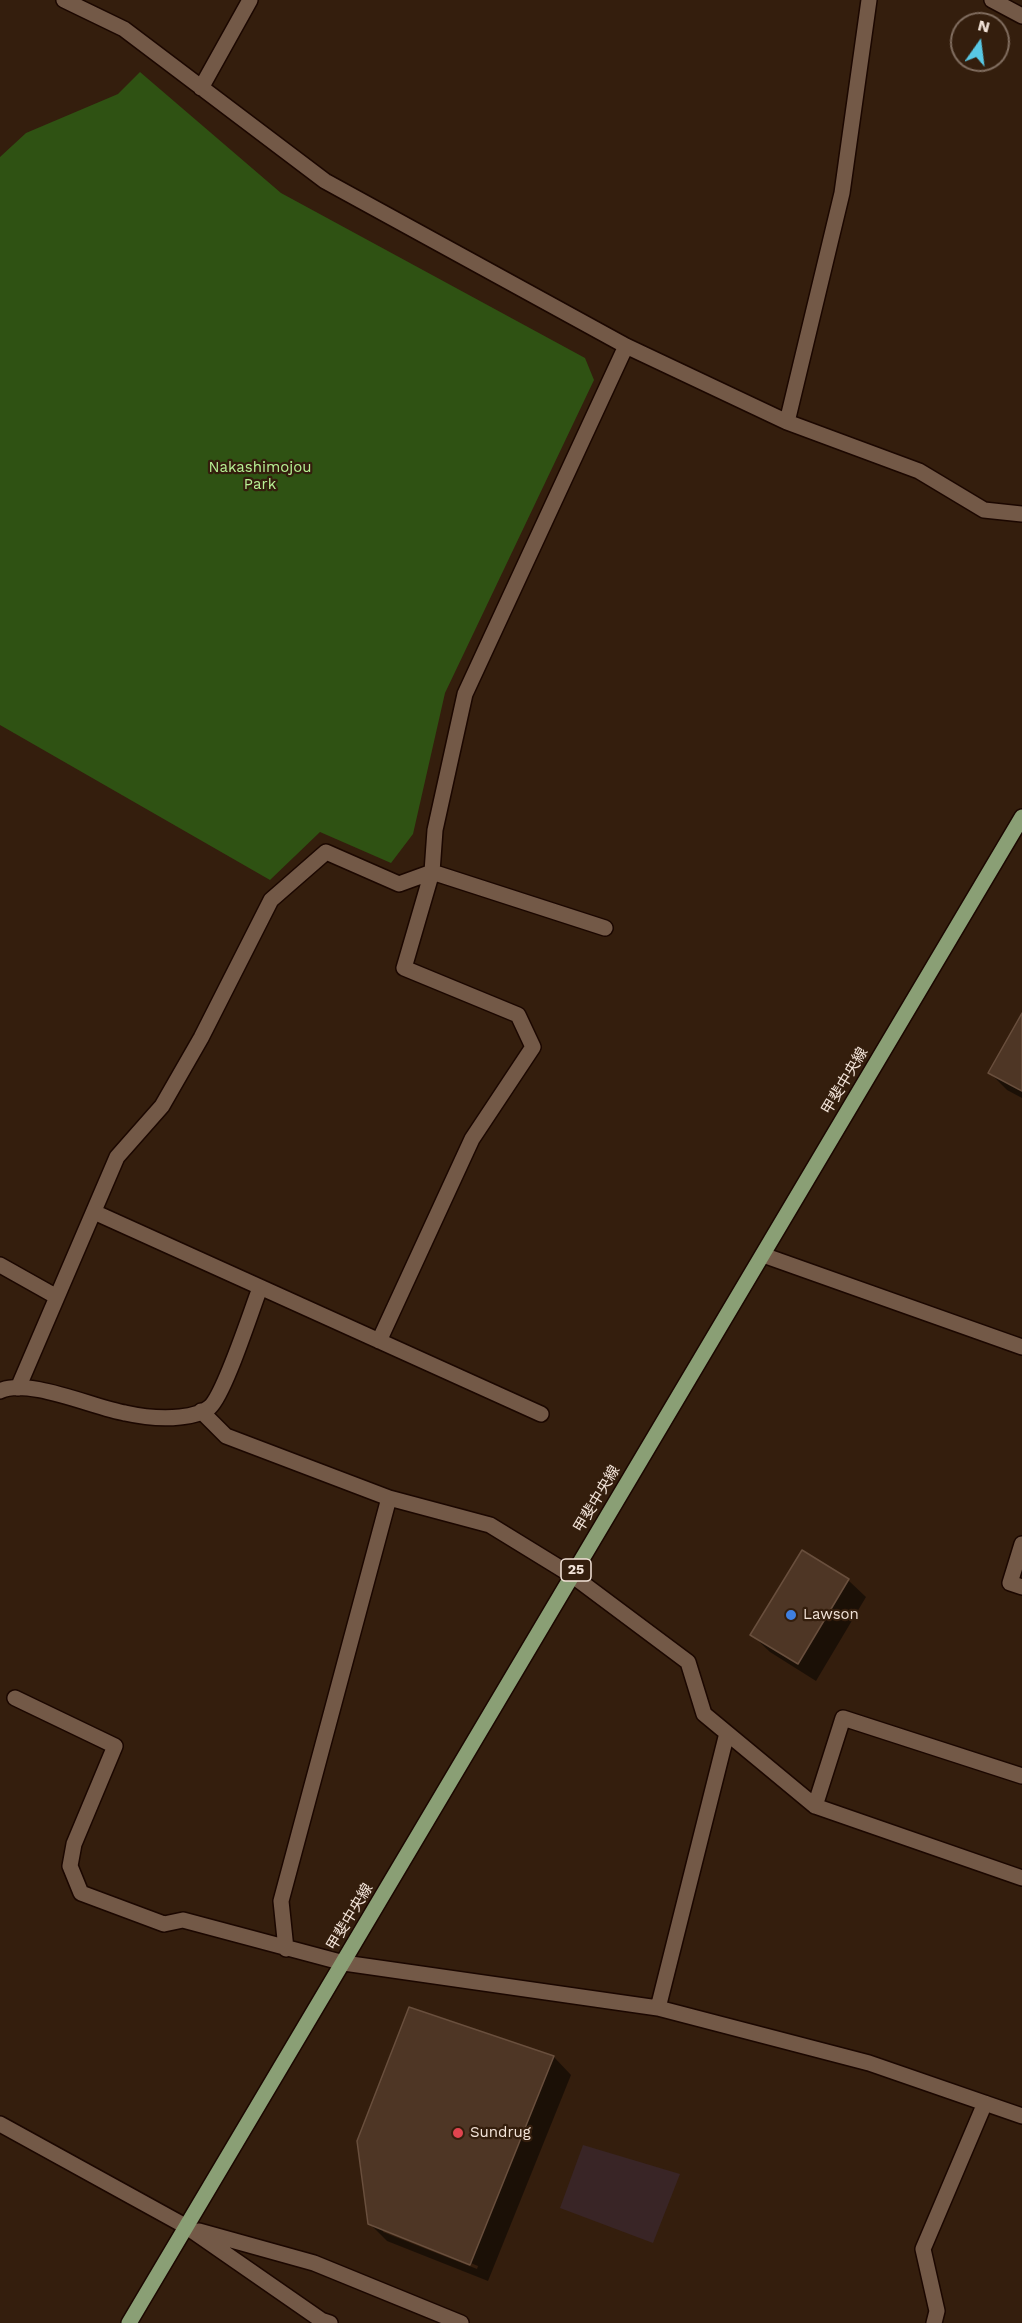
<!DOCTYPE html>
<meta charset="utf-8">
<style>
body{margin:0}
#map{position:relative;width:1022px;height:2323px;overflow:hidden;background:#341e0d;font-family:"Work Sans",sans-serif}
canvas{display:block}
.north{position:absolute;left:950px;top:12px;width:60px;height:60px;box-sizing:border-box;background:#341e0d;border:2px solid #806d5f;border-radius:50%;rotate:14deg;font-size:16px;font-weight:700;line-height:24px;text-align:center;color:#f3e4d9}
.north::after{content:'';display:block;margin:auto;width:21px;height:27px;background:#58c8e4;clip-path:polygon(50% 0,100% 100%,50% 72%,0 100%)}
</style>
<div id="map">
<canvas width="1022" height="2323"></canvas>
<div class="north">N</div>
</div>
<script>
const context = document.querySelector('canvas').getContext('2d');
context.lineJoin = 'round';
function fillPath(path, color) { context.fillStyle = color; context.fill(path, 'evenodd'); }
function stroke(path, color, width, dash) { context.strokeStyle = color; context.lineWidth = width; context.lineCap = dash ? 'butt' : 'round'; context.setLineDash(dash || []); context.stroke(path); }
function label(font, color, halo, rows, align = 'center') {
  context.font = font + ' "Work Sans","Noto Sans JP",sans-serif'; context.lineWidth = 4.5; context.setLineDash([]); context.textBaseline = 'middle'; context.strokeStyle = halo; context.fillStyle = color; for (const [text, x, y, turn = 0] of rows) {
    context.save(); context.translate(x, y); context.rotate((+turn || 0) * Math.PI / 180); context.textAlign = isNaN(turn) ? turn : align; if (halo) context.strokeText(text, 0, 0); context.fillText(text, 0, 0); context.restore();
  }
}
const commercial = new Path2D(`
 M583 2145 680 2174 653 2243 560 2208Z`);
const green = new Path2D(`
 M140 72 281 193 585 358 594 380 445 693 413 834 391 863 320 832 270 880 0 725V157L26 133 118 94Z`);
const shadow = new Path2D(`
 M1022 1016V1098L1007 1090 990 1073Z
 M848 1580 866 1597 816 1681 770 1652 752 1635Z
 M409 2009 554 2057 571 2075 488 2281 387 2241 369 2223ZM383 2228 478 2266 477 2269 383 2232Z`);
const building = new Path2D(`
 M1022 1013V1091L988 1073Z
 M802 1550 849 1579 798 1664 750 1635Z
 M409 2007 554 2056 470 2265 368 2224 357 2141Z`);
const minor = new Path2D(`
 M64 0 124 29 325 181 626 346 787 422 919 471 984 510 1022 514
 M992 0 1022 16
 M201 88 250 0
 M787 422 842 193 869 0
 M94 1212 541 1414
 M763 1255 1022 1347
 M0 1265 57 1297
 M379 1341 472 1139 533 1047 518 1015 404 968 432 872 435 830 465 694 626 346
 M18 1388 117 1157 162 1106 201 1038 271 900 326 852 399 884 432 872 605 928
 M0 1391C26 1377 95 1408 125 1413 143 1417 162 1419 180 1417 190 1416 202 1414 210 1407 225 1393 251 1311 260 1288
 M201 1411 226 1436 389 1498 490 1525 573 1576 688 1662 704 1714 815 1806 1022 1878
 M1022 1544 1010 1583 1022 1587
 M15 1698 115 1746 74 1844 70 1866 81 1893 164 1924 183 1920 344 1963 658 2008 869 2063 1022 2116
 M815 1806 843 1718 1022 1776
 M286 1949 281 1901 389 1498
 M658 2008 727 1733
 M934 2323 937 2311 923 2249 985 2103`);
const tertiary = new Path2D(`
 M0 2124 187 2227 321 2320 330 2323
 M199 2231 314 2263 461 2323`);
const primary = new Path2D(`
 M129 2323 1022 817`);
const markers = [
 [791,1615,6,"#3f7fe0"],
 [458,2133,6,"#e0444e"]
];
const shields = [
 [576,1570,30]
];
const shieldNames = [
 ["25",576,1570]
];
const parkNames = [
 ["Nakashimojou",260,468],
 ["Park",260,485]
];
const streetNames = [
 ["甲斐中央線",845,1081,-59],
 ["甲斐中央線",597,1499,-59],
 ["甲斐中央線",350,1917,-59]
];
const poiNames = [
 ["Lawson",803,1615],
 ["Sundrug",470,2133]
];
fillPath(commercial, '#392526');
fillPath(green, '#2f5213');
fillPath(shadow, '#0007');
fillPath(building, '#4e3625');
stroke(building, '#694f3d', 1.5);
stroke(minor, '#1b0700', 18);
stroke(tertiary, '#1b0700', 18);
stroke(primary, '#1b0700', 18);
stroke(minor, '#735947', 15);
stroke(tertiary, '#735947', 15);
stroke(primary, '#8a9f75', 15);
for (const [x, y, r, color] of markers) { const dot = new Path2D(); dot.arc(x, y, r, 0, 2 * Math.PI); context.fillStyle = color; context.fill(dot); stroke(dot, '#341e0d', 2); }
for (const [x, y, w] of shields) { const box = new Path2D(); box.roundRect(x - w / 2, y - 11, w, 22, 4.5); context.fillStyle = '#341e0d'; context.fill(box); stroke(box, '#f3e4d9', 1.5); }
label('bold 14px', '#f3e4d9', null, shieldNames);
label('15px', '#b8f295', '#341e0d', parkNames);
label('15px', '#f3e4d9', '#341e0d', streetNames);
label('15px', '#f3e4d9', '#341e0d', poiNames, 'left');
</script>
